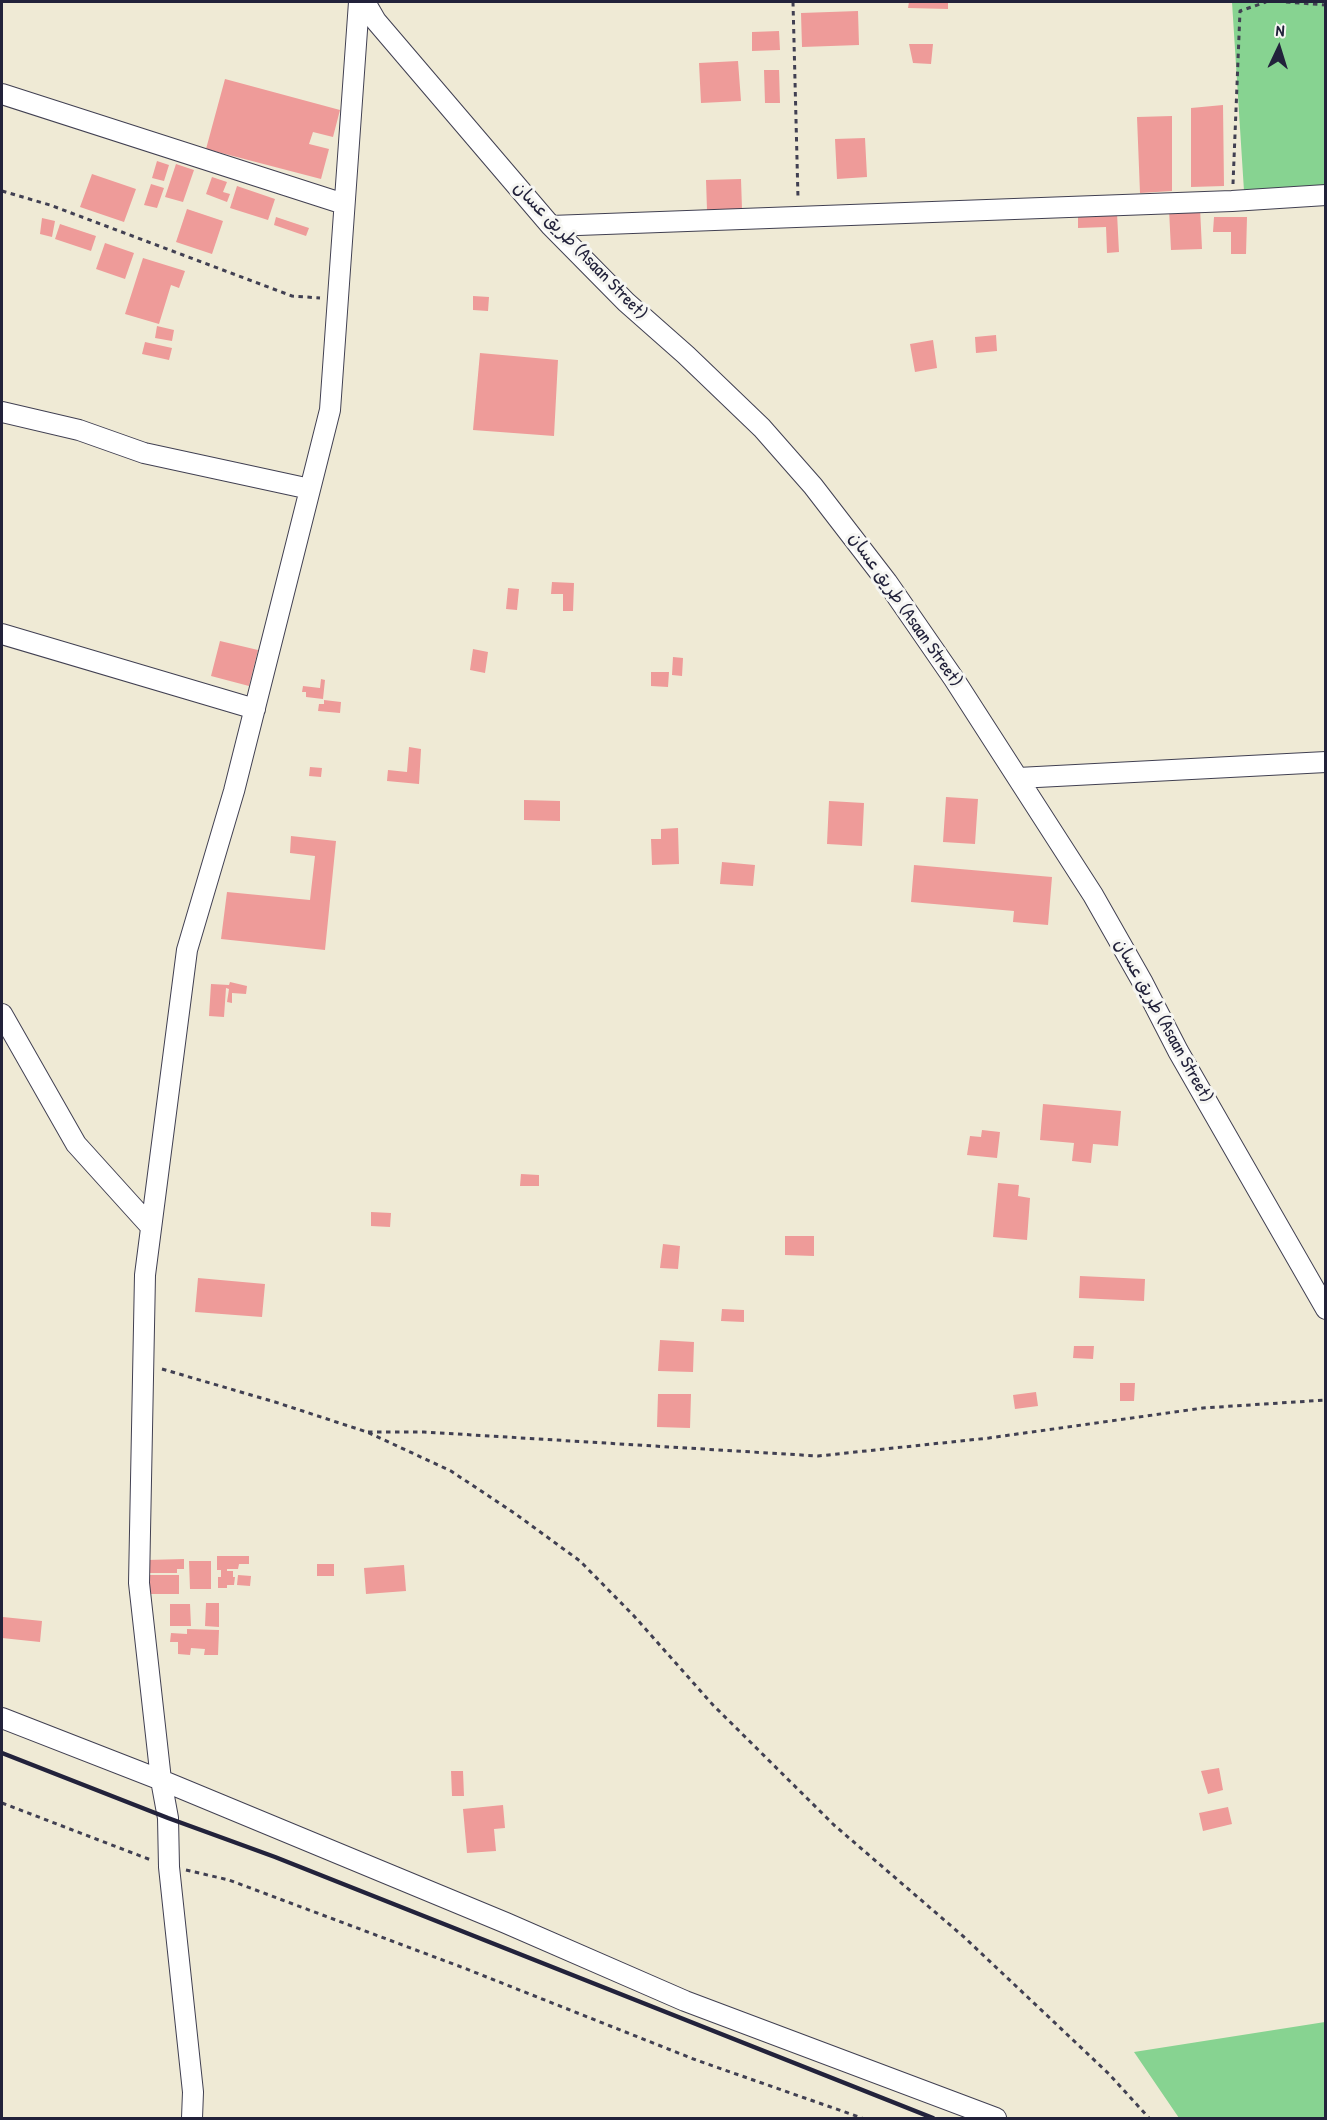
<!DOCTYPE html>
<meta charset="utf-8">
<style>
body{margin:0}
#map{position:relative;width:1327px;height:2120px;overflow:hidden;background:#efead5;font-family:"Patrick Hand",sans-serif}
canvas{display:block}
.frame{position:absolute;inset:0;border:3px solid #22223b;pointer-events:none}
.north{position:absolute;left:1249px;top:18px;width:60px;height:60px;-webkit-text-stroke:4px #f6f6f2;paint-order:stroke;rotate:4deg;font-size:16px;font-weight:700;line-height:24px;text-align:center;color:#22223b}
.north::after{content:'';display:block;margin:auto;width:21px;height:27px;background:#22223b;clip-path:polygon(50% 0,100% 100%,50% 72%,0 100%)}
</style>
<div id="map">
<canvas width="1327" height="2120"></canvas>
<div class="frame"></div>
<div class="north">N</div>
</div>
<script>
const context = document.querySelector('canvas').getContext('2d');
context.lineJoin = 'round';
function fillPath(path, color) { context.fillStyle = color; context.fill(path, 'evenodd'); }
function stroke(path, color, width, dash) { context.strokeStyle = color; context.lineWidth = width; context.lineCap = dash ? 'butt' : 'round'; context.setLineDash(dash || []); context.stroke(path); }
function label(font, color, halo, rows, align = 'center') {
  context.font = font + ' "Patrick Hand","Playpen Sans Arabic",sans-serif'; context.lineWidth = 6; context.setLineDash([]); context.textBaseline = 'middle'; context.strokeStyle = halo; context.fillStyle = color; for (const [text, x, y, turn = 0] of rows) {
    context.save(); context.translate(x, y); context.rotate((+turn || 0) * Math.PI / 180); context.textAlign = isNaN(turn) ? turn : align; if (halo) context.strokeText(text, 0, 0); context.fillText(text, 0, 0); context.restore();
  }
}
const green = new Path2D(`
 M1232 2H1325V185L1244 191Z
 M1325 2022V2118H1179L1134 2052Z`);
const building = new Path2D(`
 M909 2H948V9L908 8Z
 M858 11 859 45 802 47 801 13Z
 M779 31 780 50 752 51V32Z
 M909 44H933L931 64 913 63Z
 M738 61 741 101 701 103 699 63Z
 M764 70H779L780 103H765Z
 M225 79 340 110 333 137 313 132 309 144 329 149 321 179 206 149Z
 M1223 105 1224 186 1191 187V108Z
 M1172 116V191L1140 193 1137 117Z
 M865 138 867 177 837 179 835 139Z
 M157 161 169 165 164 181 152 178Z
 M176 164 194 170 183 202 165 197Z
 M92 174 136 189 124 222 80 207Z
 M212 177 227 182 223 192 230 194 227 202 206 194Z
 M741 179 742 209 707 210 706 180Z
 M151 184 164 188 157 208 144 205Z
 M237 186 275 199 268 220 230 208Z
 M1200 208 1202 249 1171 250 1169 209Z
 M187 209 223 221 212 254 176 242Z
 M1117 213 1119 252 1107 253 1106 227 1078 228V214Z
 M276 217 309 228 306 236 274 225Z
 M1214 217H1247L1246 254H1231V232H1213Z
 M42 218 55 221 52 237 40 234Z
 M60 224 96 236 91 251 55 239Z
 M105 243 134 253 125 279 96 269Z
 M143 258 185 271 179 288 171 285 159 324 125 314Z
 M473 296 489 297 488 311 473 310Z
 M157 326 174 330 172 341 155 338Z
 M996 335 997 351 976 353 975 337Z
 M933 340 937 368 915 372 910 344Z
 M145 342 172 348 169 360 142 354Z
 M480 353 558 360 554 436 473 430Z
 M552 582 574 583 573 611H563V594H551Z
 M508 588 519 589 517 610 506 609Z
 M220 641 258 650 249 686 211 676Z
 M473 649 488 652 485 673 470 670Z
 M673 657 683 658 682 676 672 675Z
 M651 672H669L668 687 651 686Z
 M321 679 325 680 323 699 306 697V692H302L303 686 320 688Z
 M324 700 341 702 340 713 318 711 319 704H324Z
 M409 747 421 749 419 784 387 781 388 770 407 772Z
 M310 767 322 768 321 777 309 776Z
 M946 797 978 799 975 844 943 842Z
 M524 800 560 801V821L524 820Z
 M829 801 864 803 862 846 827 844Z
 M678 828 679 864 652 865 651 839H661V829Z
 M291 836 336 841 325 950 221 939 227 892 310 900 315 856 290 853Z
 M722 862 755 865 753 886 720 884Z
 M914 865 1052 877 1048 925 1013 922 1014 911 911 902Z
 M230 982 247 986 246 994 232 993V1003L227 1002 229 989 226 988 224 1017 209 1016 211 984 229 985Z
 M1043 1104 1121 1111 1118 1146 1093 1144 1091 1163 1072 1161 1074 1143 1040 1140Z
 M982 1130 1000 1132 997 1158 967 1155 970 1136 981 1137Z
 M521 1174 539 1175V1186H520Z
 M998 1183 1019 1185 1018 1196 1030 1198 1027 1240 993 1237Z
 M371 1212 391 1213 390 1227 371 1226Z
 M785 1236H814V1256L785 1255Z
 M663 1244 680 1246 678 1269 660 1268Z
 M1080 1276 1145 1279 1144 1301 1079 1298Z
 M198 1278 265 1284 262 1317 195 1312Z
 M722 1309 744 1310V1322L721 1321Z
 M660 1340 694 1342 693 1372 658 1371Z
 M1074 1346H1094L1093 1359 1073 1358Z
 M1120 1383H1135L1134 1401H1120Z
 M1036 1392 1038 1406 1015 1409 1013 1395Z
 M658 1394H691L690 1428 657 1427Z
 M217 1556H249V1564H239L238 1569H227V1571H233V1577H235L234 1585H227V1588H218V1577H221V1570H217Z
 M184 1559V1569H177V1573H147V1560Z
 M189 1561H211V1589H190Z
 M317 1564H334V1576H317Z
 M404 1565 406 1591 366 1594 364 1568Z
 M149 1575H179V1594H149Z
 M238 1575 251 1576 250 1586 237 1585Z
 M206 1603H219V1627L205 1626Z
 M170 1604H190L191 1626H170Z
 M3 1617 42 1621 40 1642 2 1638Z
 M187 1629 219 1630 218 1655H204L205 1649 191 1648 190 1655 178 1654V1642H170L171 1633 187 1634Z
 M1219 1768 1223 1790 1208 1794 1201 1771Z
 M451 1771H463L464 1796H452Z
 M503 1805 505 1828 494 1829 496 1851 467 1853 463 1809Z
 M1228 1807 1232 1824 1203 1831 1199 1813Z`);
const path = new Path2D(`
 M793 2 798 198
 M1286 2 1326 5
 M1233 184 1240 11 1266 2
 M2 191 50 205 292 296 320 298
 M162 1369 275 1402 367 1432 451 1471 517 1515 580 1561 634 1616 713 1705 834 1825 964 1937 1109 2074 1149 2118
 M368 1432H424L818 1456 989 1438 1203 1408 1326 1400
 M2 1803 151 1860
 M186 1870 229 1880 464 1968 696 2060 862 2118`);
const minor = new Path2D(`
 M365 2 376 21 551 226 626 302 686 355 762 428 813 486 887 582 954 679 1093 895 1143 983 1178 1051 1326 1309
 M2 94 344 204
 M551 226 1232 201 1326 195
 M2 412 79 430 144 453 310 489
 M2 634 255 709
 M1018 778 1326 762
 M2 1014 76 1144 151 1227
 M2 1718 161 1780 506 1923 685 2001 996 2118
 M192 2118 193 2092 169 1867 168 1818 161 1780 139 1583 145 1275 187 950 234 791 330 410 359 2`);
const rail = new Path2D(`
 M2 1753 168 1818 275 1857 933 2118`);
const streetNames = [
 ["طريق عسان (Asaan Street)",580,251,46],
 ["طريق عسان (Asaan Street)",905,610,55],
 ["طريق عسان (Asaan Street)",1163,1021,61]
];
fillPath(green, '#87d391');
fillPath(building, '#ee9b99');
stroke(minor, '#414052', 22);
stroke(path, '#414052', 3, [4.5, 4.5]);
stroke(minor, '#fff', 20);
stroke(rail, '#22223b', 4.5);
label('18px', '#22223b', '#f6f6f2', streetNames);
</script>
